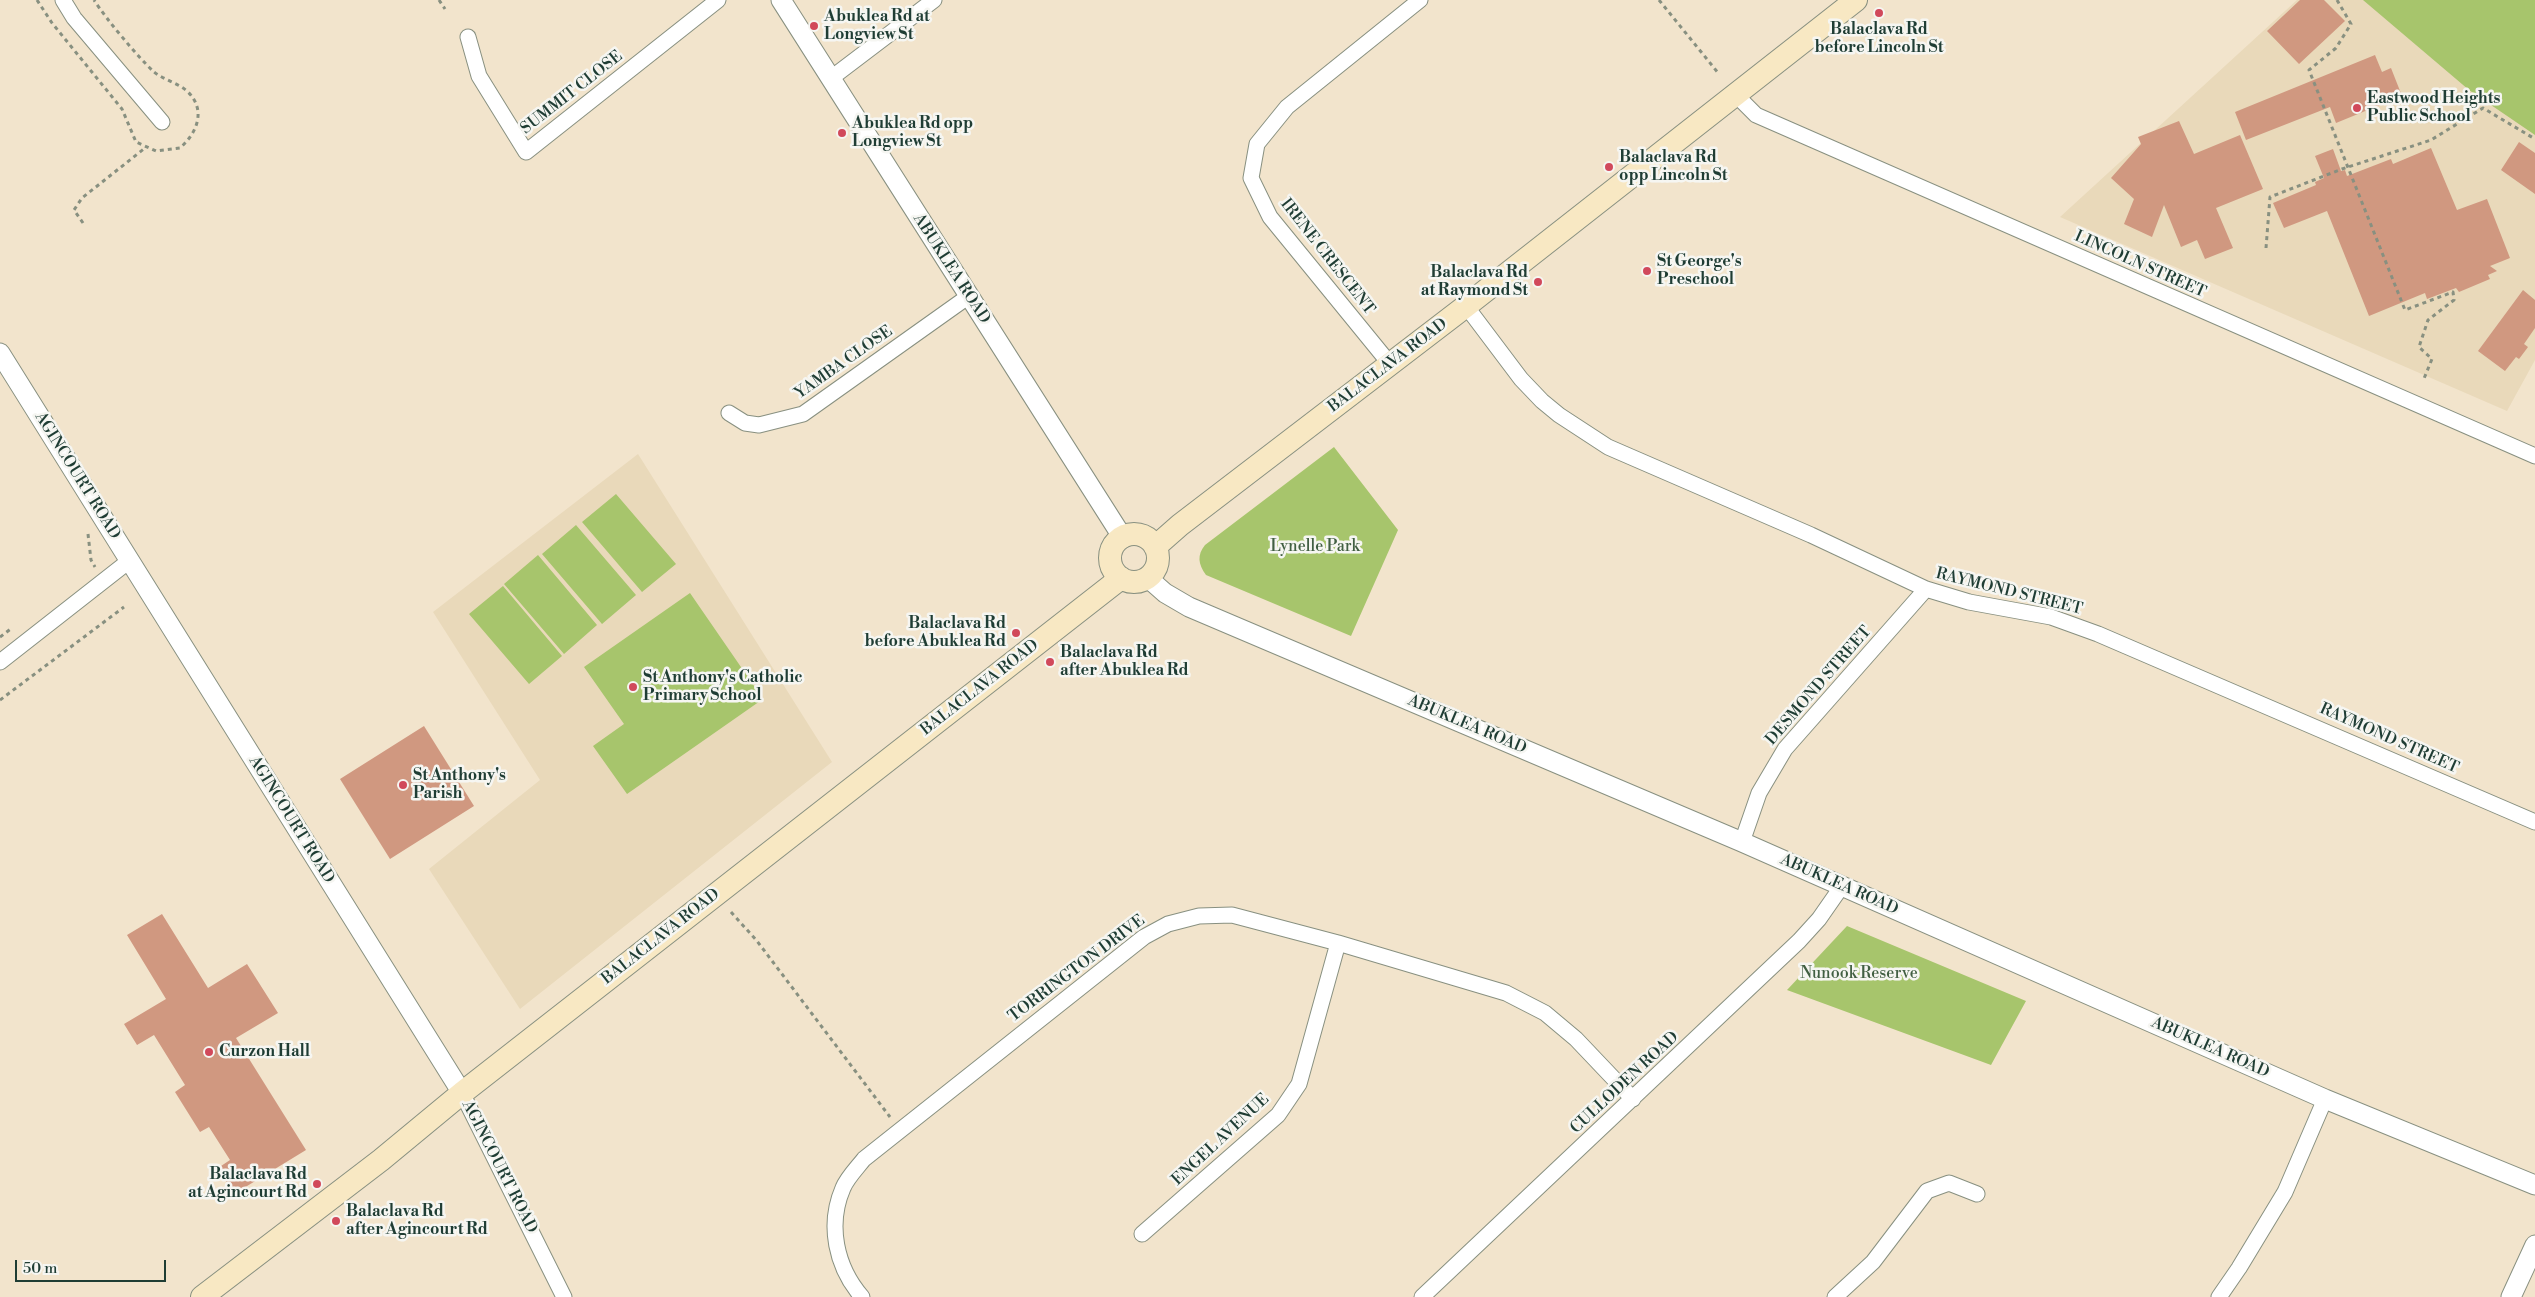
<!DOCTYPE html>
<style>
body{margin:0}
#map{position:relative;width:2535px;height:1297px;overflow:hidden;background:#f2e4cc;font-family:"Libre Bodoni",serif}
canvas{display:block}
.scale{position:absolute;left:15px;top:1260px;width:151px;height:22px;box-sizing:border-box;border:2px solid #1f3d34;border-top:0;padding-left:6px;font-size:15px;line-height:18px;white-space:nowrap;color:#1f3d34;-webkit-text-stroke:4px #f6f6f2;paint-order:stroke}
</style>
<div id="map">
<canvas width="2535" height="1297"></canvas>
<div class="scale">50 m</div>
</div>
<script>
const context = document.querySelector('canvas').getContext('2d');
context.lineJoin = 'round';
function fillPath(path, color) { context.fillStyle = color; context.fill(path, 'evenodd'); }
function stroke(path, color, width, dash) { context.strokeStyle = color; context.lineWidth = width; context.lineCap = dash ? 'butt' : 'round'; context.setLineDash(dash || []); context.stroke(path); }
function label(font, color, halo, rows, align = 'center') {
  context.font = font + ' "Libre Bodoni",serif'; context.lineWidth = 5; context.setLineDash([]); context.textBaseline = 'middle'; context.strokeStyle = halo; context.fillStyle = color; for (const [text, x, y, turn = 0] of rows) {
    context.save(); context.translate(x, y); context.rotate((+turn || 0) * Math.PI / 180); context.textAlign = isNaN(turn) ? turn : align; if (halo) context.strokeText(text, 0, 0); context.fillText(text, 0, 0); context.restore();
  }
}
const built = new Path2D(`
 M2297 0H2535V360L2507 411 2060 217Z
 M638 454 832 762 520 1009 429 869 540 780 433 612Z`);
const green = new Path2D(`
 M2363 0H2535V135L2469 90Z
 M1334 447 1398 530 1351 636 1206 575C1198 564 1197 555 1205 545Z
 M616 494 676 564 642 592 582 522Z
 M576 525 636 595 602 624 542 554Z
 M538 555 597 625 564 654 504 584Z
 M503 586 562 656 529 684 469 614Z
 M690 593 763 699 627 794 593 746 624 724 584 667Z
 M1847 926 2026 1001 1991 1065 1787 990Z`);
const building = new Path2D(`
 M2300 0H2324L2345 21 2299 64 2267 31Z
 M2375 55 2382 72 2391 68 2402 96 2336 123 2330 107 2246 140 2235 112Z
 M2179 121 2194 154 2240 135 2263 189 2216 208 2233 248 2205 259 2197 240 2181 247 2164 205 2152 237 2124 224 2134 199 2111 178 2141 144 2138 137Z
 M2519 142 2535 153V194L2501 170Z
 M2431 148 2457 210 2487 199 2510 258 2490 266 2497 271 2488 275 2490 279 2459 292 2456 288 2427 299 2425 293 2369 316 2327 211 2284 228 2273 203 2316 185 2315 182 2324 178 2315 156 2333 149 2341 171 2345 170 2347 176 2391 159 2393 164Z
 M2523 290 2535 300V328L2524 344 2528 347 2519 359 2516 357 2505 371 2478 351Z
 M424 726 474 806 390 859 340 779Z
 M162 914 208 988 247 964 278 1013 236 1038 306 1150 234 1194 218 1168 230 1160 209 1127 200 1132 175 1092 185 1085 154 1035 137 1045 124 1024 166 999 127 935Z`);
const path = new Path2D(`
 M37 0 52 23 122 109 136 142 156 151 180 148C197 133 207 110 187 91 178 83 164 80 154 72 138 57 106 19 94 0
 M439 0 445 9
 M1659 0 1719 74
 M2337 0 2351 24 2336 48 2309 70 2405 310 2453 292 2454 300 2428 320 2419 347 2432 359 2423 381
 M83 223 74 210 82 198 145 148
 M2266 248 2270 197 2342 169 2431 140 2483 108 2535 139
 M88 534 91 560 95 567
 M0 637 12 628
 M0 700 124 607
 M731 912 757 941 890 1117`);
const minor = new Path2D(`
 M63 0 74 18 162 122
 M468 37 479 76 526 152 718 0
 M830 79 934 0
 M1737 96 1756 115 2535 456
 M1466 306 1521 379 1542 401 1559 415 1608 447 1811 535 1926 589 1969 602 2051 617 2098 634 2535 822
 M1390 364 1270 217 1251 178 1257 144 1287 107 1420 0
 M729 413 745 423 759 425 803 414 969 296
 M0 662 129 561
 M1742 842 1759 793 1785 749 1926 589
 M462 1093 564 1297
 M1142 1234 1278 1115 1299 1084 1338 943
 M862 1297C836 1267 827 1225 843 1188 847 1178 857 1168 864 1159L1144 937 1168 924 1199 916 1232 915 1338 943 1506 993 1545 1013 1576 1039 1633 1099
 M1422 1297 1799 941 1819 919 1842 886
 M1835 1297 1873 1262 1927 1191 1949 1183 1977 1194
 M2219 1297 2239 1268 2285 1192 2325 1099`);
const tertiary = new Path2D(`
 M781 0 1123 538
 M0 353 462 1093
 M1148 578 1165 593 1189 607 1742 842 2325 1099 2535 1185
 M2511 1297 2535 1245`);
const secondary = new Path2D(`
 M1110 558a24 24 0 1 1 48 0a24 24 0 1 1-48 0Z
 M1155 547 1180 525 1466 306 1856 0
 M202 1297 381 1160 462 1093 1121 578`);
const markers = [
 [1879,13,5,"#d1495b"],
 [814,26,5,"#d1495b"],
 [2357,108,5,"#d1495b"],
 [842,133,5,"#d1495b"],
 [1609,167,5,"#d1495b"],
 [1647,271,5,"#d1495b"],
 [1538,282,5,"#d1495b"],
 [1016,633,5,"#d1495b"],
 [1050,662,5,"#d1495b"],
 [633,687,5,"#d1495b"],
 [403,785,5,"#d1495b"],
 [209,1052,5,"#d1495b"],
 [317,1184,5,"#d1495b"],
 [336,1221,5,"#d1495b"]
];
const poiNames = [
 ["Abuklea Rd at",824,17],
 ["Longview St",824,35],
 ["Balaclava Rd",1879,30,"center"],
 ["before Lincoln St",1879,48,"center"],
 ["Eastwood Heights",2367,99],
 ["Public School",2367,117],
 ["Abuklea Rd opp",852,124],
 ["Longview St",852,142],
 ["Balaclava Rd",1619,158],
 ["opp Lincoln St",1619,176],
 ["St George's",1657,262],
 ["Preschool",1657,280],
 ["Balaclava Rd",1528,273,"right"],
 ["at Raymond St",1528,291,"right"],
 ["Balaclava Rd",1006,624,"right"],
 ["before Abuklea Rd",1006,642,"right"],
 ["Balaclava Rd",1060,653],
 ["after Abuklea Rd",1060,671],
 ["St Anthony's Catholic",643,678],
 ["Primary School",643,696],
 ["St Anthony's",413,776],
 ["Parish",413,794],
 ["Curzon Hall",219,1052],
 ["Balaclava Rd",307,1175,"right"],
 ["at Agincourt Rd",307,1193,"right"],
 ["Balaclava Rd",346,1212],
 ["after Agincourt Rd",346,1230]
];
const streetNames = [
 ["SUMMIT CLOSE",572,93,-38],
 ["IRENE CRESCENT",1327,257,52],
 ["LINCOLN STREET",2140,265,24],
 ["ABUKLEA ROAD",951,269,57],
 ["YAMBA CLOSE",844,363,-35],
 ["BALACLAVA ROAD",1388,366,-37],
 ["AGINCOURT ROAD",77,476,58],
 ["RAYMOND STREET",2009,592,14],
 ["DESMOND STREET",1819,686,-49],
 ["BALACLAVA ROAD",980,688,-38],
 ["ABUKLEA ROAD",1467,725,23],
 ["RAYMOND STREET",2389,739,24],
 ["AGINCOURT ROAD",291,820,58],
 ["ABUKLEA ROAD",1839,885,24],
 ["BALACLAVA ROAD",661,937,-38],
 ["TORRINGTON DRIVE",1077,969,-37],
 ["ABUKLEA ROAD",2210,1048,24],
 ["CULLODEN ROAD",1625,1083,-43],
 ["ENGEL AVENUE",1221,1140,-43],
 ["AGINCOURT ROAD",499,1167,63]
];
const parkNames = [
 ["Lynelle Park",1315,547],
 ["Nunook Reserve",1859,974]
];
fillPath(built, '#e9d9ba');
fillPath(green, '#a7c56c');
fillPath(building, '#d09880');
stroke(minor, '#889080', 17);
stroke(tertiary, '#889080', 21);
stroke(secondary, '#889080', 24);
stroke(path, '#889080', 3, [4, 4]);
stroke(minor, '#fff', 15);
stroke(tertiary, '#fff', 19);
stroke(secondary, '#f8e8c3', 22);
for (const [x, y, r, color] of markers) { const dot = new Path2D(); dot.arc(x, y, r, 0, 2 * Math.PI); context.fillStyle = color; context.fill(dot); stroke(dot, '#f6f6f2', 2); }
label('bold 16px', '#1f3d34', '#f6f6f2', poiNames, 'left');
label('16px', '#1f3d34', '#f6f6f2', streetNames);
label('16px', '#415f42', '#f6f6f2', parkNames);
</script>
